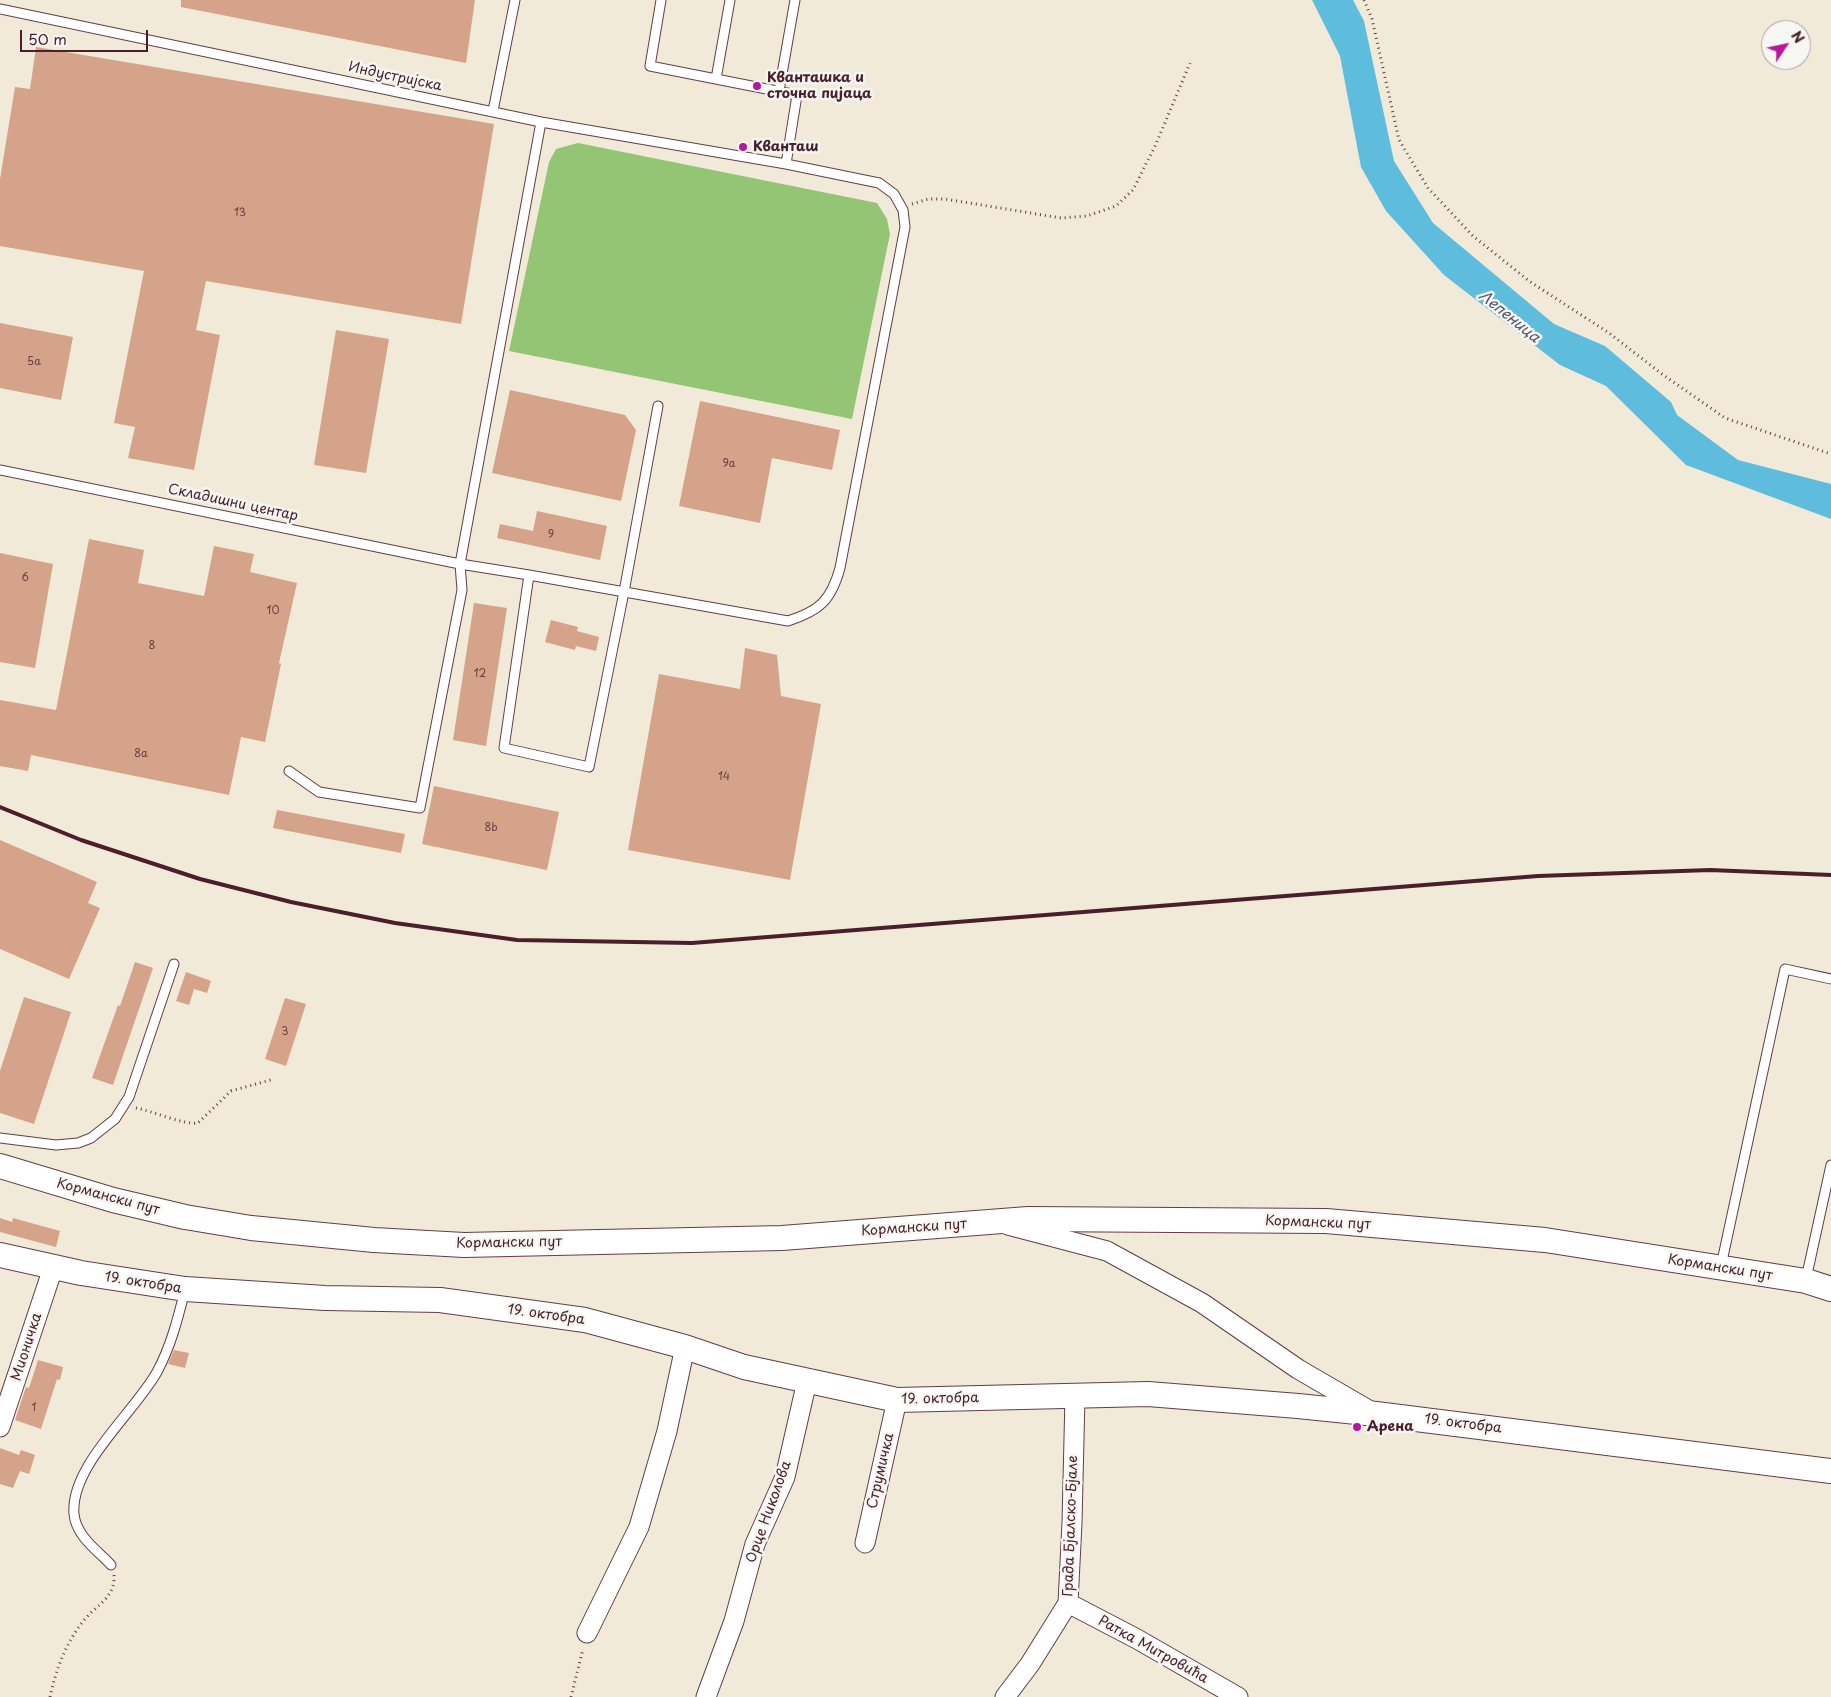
<!DOCTYPE html>
<meta charset="utf-8">
<style>
body{margin:0}
#map{position:relative;width:1831px;height:1697px;overflow:hidden;background:#f2ead8;font-family:"Playpen Sans",sans-serif}
canvas{display:block}
.north{position:absolute;left:1761px;top:20px;width:50px;height:50px;box-sizing:border-box;background:#f6f6f2;border:1px solid #b1a0a2;border-radius:50%;rotate:56deg;font-size:14px;font-weight:700;line-height:20px;text-align:center;color:#4a1f2b}
.north::after{content:'';display:block;margin:auto;width:18px;height:22px;background:#b5179e;clip-path:polygon(50% 0,100% 100%,50% 72%,0 100%)}
.scale{position:absolute;left:20px;top:30px;width:128px;height:22px;box-sizing:border-box;border:2px solid #4a1f2b;border-top:0;padding-left:6px;font-size:15px;line-height:18px;white-space:nowrap;color:#4a1f2b;-webkit-text-stroke:4px #f6f6f2;paint-order:stroke}
</style>
<div id="map">
<canvas width="1831" height="1697"></canvas>
<div class="north">N</div>
<div class="scale">50 m</div>
</div>
<script>
const context = document.querySelector('canvas').getContext('2d');
context.lineJoin = 'round';
function fillPath(path, color) { context.fillStyle = color; context.fill(path, 'evenodd'); }
function stroke(path, color, width, dash) { context.strokeStyle = color; context.lineWidth = width; context.lineCap = dash ? 'butt' : 'round'; context.setLineDash(dash || []); context.stroke(path); }
function label(font, color, halo, rows, align = 'center') {
  context.font = font + ' "Playpen Sans",sans-serif'; context.lineWidth = 5; context.setLineDash([]); context.textBaseline = 'middle'; context.strokeStyle = halo; context.fillStyle = color; for (const [text, x, y, turn = 0] of rows) {
    context.save(); context.translate(x, y); context.rotate((+turn || 0) * Math.PI / 180); context.textAlign = isNaN(turn) ? turn : align; if (halo) context.strokeText(text, 0, 0); context.fillText(text, 0, 0); context.restore();
  }
}
const green = new Path2D(`
 M578 143 877 203 887 219 890 234 852 419 509 351 549 162 556 149Z`);
const water = new Path2D(`
 M1312 0H1353L1364 21 1394 161 1433 223 1554 324 1605 346 1671 402 1677 415 1738 460 1831 484V519L1686 465 1606 386 1560 365 1444 275 1386 211 1361 167 1340 56Z`);
const building = new Path2D(`
 M181 0H475L466 63 181 7Z
 M36 47 494 124 461 324 206 281 196 330 220 335 194 470 128 458 135 427 114 423 144 271 0 246V179L15 87 30 89Z
 M0 323 73 337 61 400 0 388Z
 M336 330 389 339 366 473 314 465Z
 M510 390 625 415 636 430 621 501 492 473Z
 M700 401 840 430 832 470 772 458 760 523 679 506Z
 M537 511 607 526 600 560 497 538 500 524 533 531Z
 M89 539 144 550 138 583 204 596 214 546 254 554 250 572 297 583 279 663 281 664 265 742 241 737 229 795 31 755 28 771 0 766V700L56 710Z
 M0 553 53 564 35 668 0 662Z
 M474 603 507 608 486 746 453 740Z
 M551 620 578 627 577 631 599 637 596 651 576 646 575 650 545 642Z
 M745 648 777 655 781 696 821 704 790 880 628 850 659 674 740 689Z
 M434 786 559 812 547 870 422 844Z
 M277 810 405 834 401 853 273 828Z
 M0 840 97 882 88 903 100 908 69 979 0 949Z
 M135 962 153 968 113 1085 92 1078 118 1005 120 1006Z
 M186 972 211 981 207 993 194 989 189 1005 176 1001Z
 M24 997 71 1012 34 1124 0 1113V1071Z
 M285 998 306 1004 286 1066 265 1059Z
 M0 1218 12 1222 13 1218 60 1231 56 1247 0 1232Z
 M174 1350 189 1353 185 1368 168 1364Z
 M38 1360 63 1367 60 1380 57 1379 41 1429 15 1420 26 1387 29 1388Z
 M0 1448 19 1455 21 1450 35 1455 29 1474 20 1471 13 1488 0 1484Z`);
const path = new Path2D(`
 M1364 0 1372 19 1399 140 1428 188 1473 236 1529 281 1609 333 1662 374 1725 418 1831 454
 M912 204 928 199H945L1061 218 1087 216 1116 206 1133 190 1156 144 1190 63
 M136 1108C153 1111 183 1125 198 1123L231 1091 274 1079
 M50 1697C54 1679 59 1662 68 1645 74 1633 83 1619 94 1610 105 1600 115 1592 114 1575
 M571 1697 583 1649`);
const service = new Path2D(`
 M661 0 650 66 797 95 786 164
 M0 9 541 122 786 164 879 183 894 194 903 210 905 227 840 568C831 601 819 611 788 621L529 575 460 564 0 470
 M716 79 730 0
 M779 91 795 0
 M493 111 515 0
 M529 575 504 748 589 767 624 592 658 406
 M289 771 319 792 420 808 462 590 460 564 541 122
 M0 1138 56 1145 78 1143 91 1138 115 1119 129 1097 174 964
 M1721 1266 1785 969 1831 979
 M1806 1279 1831 1165
 M111 1565C97 1550 76 1536 74 1514 70 1466 134 1413 157 1372 171 1346 178 1318 185 1290`);
const minor = new Path2D(`
 M1008 1225 1107 1251 1202 1303 1298 1369 1372 1412
 M0 1427 53 1268
 M865 1543 897 1400
 M1068 1603 1137 1639 1238 1697
 M587 1633 639 1527 667 1431 685 1347
 M706 1697 734 1621 755 1544 785 1477 807 1381
 M1005 1697 1030 1664 1068 1603 1072 1523 1075 1396`);
const tertiary = new Path2D(`
 M0 1166 113 1200 185 1217 251 1228 374 1240 464 1245 782 1238 1028 1219 1326 1221 1545 1240 1806 1281 1831 1289
 M0 1255 81 1273 185 1289 325 1298 440 1300 585 1320 685 1347 744 1367 897 1400 1148 1394 1298 1406 1376 1414 1831 1471`);
const rail = new Path2D(`
 M0 807 81 840 200 879 291 902 395 923 517 940 692 943 1538 876 1710 870 1831 875`);
const markers = [
 [757,86,5,"#b5179e"],
 [743,147,5,"#b5179e"],
 [1357,1427,5,"#b5179e"]
];
const numberNames = [
 ["13",240,213],
 ["5a",34,362],
 ["9a",729,464],
 ["9",551,535],
 ["6",25,578],
 ["10",273,611],
 ["8",152,646],
 ["12",480,674],
 ["8a",141,754],
 ["14",724,777],
 ["8b",491,828],
 ["3",285,1032],
 ["1",34,1408]
];
const streetNames = [
 ["Индустријска",395,77,12],
 ["Складишни центар",233,503,12],
 ["Кормански пут",108,1197,15],
 ["Кормански пут",1318,1223,2],
 ["Кормански пут",914,1228,-4],
 ["Кормански пут",509,1243,-1],
 ["Кормански пут",1720,1268,9],
 ["19. октобра",143,1283,9],
 ["19. октобра",546,1315,8],
 ["Мионичка",27,1347,-72],
 ["19. октобра",940,1399,-1],
 ["19. октобра",1463,1424,7],
 ["Струмичка",881,1471,-77],
 ["Орце Николова",769,1512,-70],
 ["Града Бјалско-Бјале",1071,1526,-88],
 ["Ратка Митровића",1153,1650,29]
];
const poiNames = [
 ["Кванташка и",767,78],
 ["сточна пијаца",767,94],
 ["Кванташ",753,147],
 ["Арена",1367,1427]
];
const waterNames = [
 ["Лепеница",1509,317,39]
];
fillPath(green, '#94c574');
fillPath(water, '#5ebcdc');
fillPath(building, '#d4a38a');
stroke(service, '#633d45', 11);
stroke(minor, '#633d45', 21);
stroke(tertiary, '#633d45', 26);
stroke(path, '#633d45', 3, [1, 4]);
stroke(service, '#fff', 9);
stroke(minor, '#fff', 19);
stroke(tertiary, '#fff', 24);
stroke(rail, '#4a1f2b', 4);
for (const [x, y, r, color] of markers) { const dot = new Path2D(); dot.arc(x, y, r, 0, 2 * Math.PI); context.fillStyle = color; context.fill(dot); stroke(dot, '#f6f6f2', 2); }
label('11px', '#6c4043', null, numberNames);
label('14px', '#4a1f2b', '#f6f6f2', streetNames);
label('bold 14px', '#4a1f2b', '#f6f6f2', poiNames, 'left');
label('italic 15px', '#515669', '#f6f6f2', waterNames);
</script>
